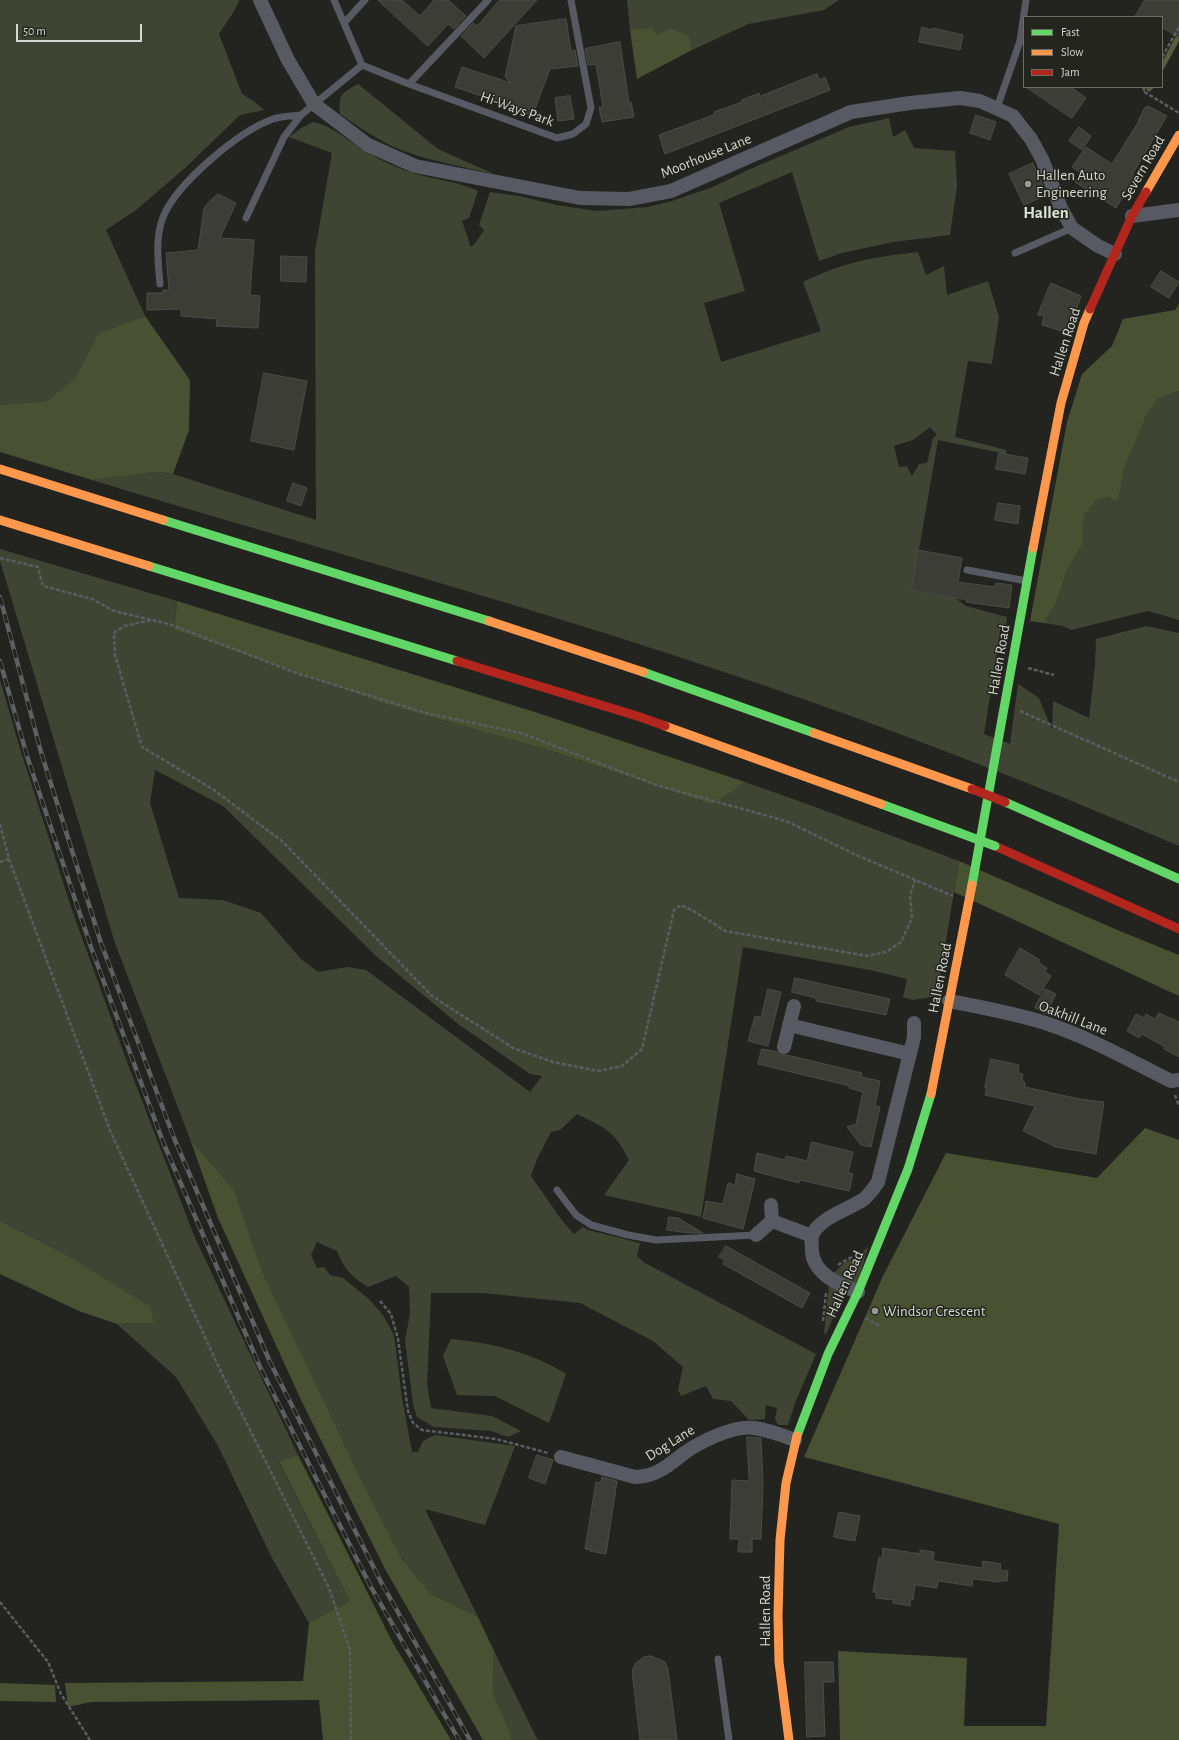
<!DOCTYPE html>
<style>
body{margin:0}
#map{position:relative;width:1179px;height:1740px;overflow:hidden;background:#23241f;font-family:"Alegreya Sans",sans-serif}
canvas{display:block}
.legend{position:absolute;left:1023px;top:16px;width:140px;height:72px;box-sizing:border-box;background:#24261d;border:1px solid #6b6d65;margin:0;padding:5px 7px;list-style:none;font-size:12px;color:#d5d7d1}
.legend li{display:flex;align-items:center;gap:8px;height:20px}
.legend b{width:20px;border:1px solid #6b6d65}
.scale{position:absolute;left:16px;top:24px;width:126px;height:18px;box-sizing:border-box;border:2px solid #d5d7d1;border-top:0;padding-left:5px;font-size:12px;line-height:14px;white-space:nowrap;color:#d5d7d1;-webkit-text-stroke:3px #24261d;paint-order:stroke}
</style>
<div id="map">
<canvas width="1179" height="1740"></canvas>
<ul class="legend">
<li><b style="height:5px;background:#63d668"></b>Fast</li>
<li><b style="height:5px;background:#ff974d"></b>Slow</li>
<li><b style="height:5px;background:#b3261e"></b>Jam</li>
</ul>
<div class="scale">50 m</div>
</div>
<script>
const context = document.querySelector('canvas').getContext('2d');
context.lineJoin = 'round';
function fillPath(path, color) { context.fillStyle = color; context.fill(path, 'evenodd'); }
function stroke(path, color, width, dash) { context.strokeStyle = color; context.lineWidth = width; context.lineCap = dash ? 'butt' : 'round'; context.setLineDash(dash || []); context.stroke(path); }
function label(font, color, halo, rows, align = 'center') {
  context.font = font + ' "Alegreya Sans",sans-serif'; context.lineWidth = 3; context.setLineDash([]); context.textBaseline = 'middle'; context.strokeStyle = halo; context.fillStyle = color; for (const [text, x, y, turn = 0] of rows) {
    context.save(); context.translate(x, y); context.rotate((+turn || 0) * Math.PI / 180); context.textAlign = isNaN(turn) ? turn : align; if (halo) context.strokeText(text, 0, 0); context.fillText(text, 0, 0); context.restore();
  }
}
const green = new Path2D(`
 M0 0H239C235 13 226 22 219 34L242 94 255 102 264 110 240 115 185 168 136 210 106 230 145 316 99 333 75 378 47 401 0 405Z
 M627 0H839L824 10 748 24 692 50 689 36 658 35 652 27 630 30Z
 M358 84 438 149 494 174C463 167 431 161 401 150 379 141 359 127 340 114 338 94 342 93 358 84Z
 M889 118 893 137 905 130 914 148 955 151 957 186 950 235 893 242 842 253 819 261 792 172 719 203 745 291 704 303 721 362 821 331 803 282C844 262 873 257 918 252L926 275 944 266 947 295 988 281 999 317 992 364 968 361 955 437 1006 450V454L938 440 912 590 955 598 966 606 1007 617 1006 626H1001L984 734 1010 744 1018 684 1039 698 1052 730 1053 701 1089 718 1095 665 1096 639 1146 626 1179 633V846C1030 782 875 722 721 671 513 601 302 544 92 480L157 472 173 474 316 520 315 251 332 153 289 137 301 128 313 122C329 125 342 136 356 145 369 154 384 162 399 168 424 179 455 180 478 191L469 218 462 221 471 247 476 242 484 230 479 225 490 192 519 196 557 205 597 211 648 207 672 201 713 187 748 170 849 127ZM930 427 937 435 933 438 927 463 919 464 912 476 907 466 899 467 894 446 913 440Z
 M1179 391V620L1148 611 1071 630 1063 626 1044 623 1056 603 1068 568 1083 544 1084 515 1097 500 1109 497 1118 502 1124 469 1147 414 1158 399Z
 M0 549 177 601 174 630 388 705 548 750 713 805 745 782 810 805 959 861 937 996 913 1000 903 997 907 979 870 970 743 947 701 1217 604 1195 629 1160C614 1130 605 1128 577 1114L560 1130 551 1132 537 1159 531 1176 561 1219 574 1234 583 1227 588 1230 640 1243 637 1256 645 1263 816 1354 795 1403 788 1425H778L775 1419 777 1408 766 1405 765 1419 749 1420 731 1401 713 1399 706 1386 681 1396 678 1390 683 1367 653 1341 580 1303 483 1293H431L427 1384 431 1408 492 1416 521 1431 508 1437 491 1431 434 1427 417 1417 413 1404 405 1341 410 1313 409 1287 396 1276 368 1287C352 1277 344 1269 337 1251L317 1242 311 1255 317 1268 324 1267 330 1275 343 1278 369 1299 383 1315 394 1335 402 1398 412 1452H418L423 1441 435 1435 515 1446 485 1525 425 1509 478 1617 431 1594 402 1559 360 1477 263 1273 234 1190 190 1139 115 943 0 561ZM155 770 223 806 376 956 458 1024 530 1074 542 1076 530 1092 366 970 347 967 318 972 301 959 261 913 223 900 179 898 150 803Z
 M0 680 21 752 73 913 127 1062 195 1238 298 1455 279 1463 350 1601 309 1623 272 1558 217 1444 176 1377 117 1324 154 1323 65 1254 0 1221Z
 M868 1247 857 1286 834 1273 845 1262 856 1258Z
 M829 1285 844 1293 826 1334 824 1333Z
 M451 1339C492 1343 531 1352 566 1374L549 1423 495 1396 457 1395 443 1356Z
 M494 1651 536 1737 538 1740H513L493 1692Z`);
const forest = new Path2D(`
 M652 27 658 35 670 28 689 36 692 50 637 79 630 30Z
 M1179 304V391L1158 399 1147 414 1124 469 1118 502 1109 497 1097 500 1084 515 1083 544 1068 568 1056 603 1044 623 1030 621 1067 422 1082 374 1112 346 1123 319 1175 310Z
 M145 316 190 380 189 430 173 474 157 472 92 480 0 452V405L47 401 75 378 99 333Z
 M177 601 538 713 745 782 713 805 548 750 388 705 174 630Z
 M959 861 1115 929 1179 955V996L954 892Z
 M1145 1128 1179 1140V1740H840L838 1651 967 1658 964 1726H1046L1059 1524 804 1457 883 1276 946 1153 1097 1178Z
 M190 1139 234 1190 263 1273 360 1477 402 1559 431 1594 478 1617 494 1651 493 1692 513 1740H483L385 1569 301 1400 218 1218Z
 M0 1221 65 1254 150 1307 154 1323 117 1324 79 1311 0 1274Z
 M298 1455 393 1643 451 1740H323L319 1700 91 1702 68 1707 65 1683 303 1681 309 1623 350 1601 279 1462Z
 M0 1683 55 1685 56 1702 0 1701Z`);
const stream = new Path2D(`
 M1162 67 1179 36
 M1149 89 1151 87`);
const building = new Path2D(`
 M378 0H402L420 16 434 0H448L466 16 454 29 448 24 428 46Z
 M500 0H537L484 58 461 36 473 23 477 26Z
 M1145 0H1179V38L1162 27V17H1135Z
 M566 19 571 51 575 50 578 66 550 69 533 114H528L487 99V98L455 87 462 67 511 83 505 77 516 26Z
 M922 27 932 30 933 28 963 35 960 50 919 42Z
 M620 42 629 103 631 102 634 117 602 122 599 107H603L596 64 588 65 585 49Z
 M817 74 819 80 825 77 830 90 665 154 659 135 708 117 715 114 714 112 742 102V100L759 93 760 96Z
 M1026 87H1071L1086 98 1072 118Z
 M570 96 574 119 558 121 555 98Z
 M1148 106 1167 116 1132 175 1135 176 1116 208 1075 182 1081 173 1072 167 1086 147 1112 164 1139 121H1138L1145 107 1147 108Z
 M976 115 996 122 990 140 970 133Z
 M1079 127 1091 136 1082 150 1069 141Z
 M1033 163 1047 195 1024 205 1009 174Z
 M218 194 236 203 220 238 254 240 250 295 260 296 258 328 216 326 217 319 181 316V309L147 310V293H163V290H169L166 253 198 250 204 209 207 204Z
 M281 256 307 257 306 282 281 281Z
 M1161 271 1179 282 1169 298 1151 287Z
 M1051 283 1081 296 1068 333 1042 325 1044 316 1038 315Z
 M264 373 307 381 294 450 251 441Z
 M999 453 1028 458 1025 474 996 469Z
 M293 483 307 488 301 506 287 501Z
 M998 503 1020 506 1018 524 995 520Z
 M918 550 962 558 958 582 995 587 996 583 1012 585 1009 608 966 602 967 600 912 590Z
 M1020 948 1040 960 1038 962 1047 968 1045 972 1051 976 1039 995 1005 975Z
 M795 978 890 999 886 1015 816 1001V998L792 992Z
 M768 989 781 992 768 1046 748 1041 755 1016 761 1017Z
 M1045 989 1056 994 1046 1014 1035 1008Z
 M1159 1013 1179 1022V1057L1164 1049 1165 1047 1142 1034 1139 1038 1127 1031 1136 1014 1144 1018 1146 1014 1155 1019Z
 M762 1049 778 1052 782 1055H787L862 1073 861 1077 880 1081 875 1106 880 1107 871 1147 861 1145 847 1127 856 1124 863 1092 849 1088 850 1086 758 1064Z
 M991 1059 1019 1065 1018 1073 1023 1074 1022 1081 1025 1082V1087L1079 1099 1104 1102 1096 1154 1056 1147 1023 1131 1035 1106 985 1095 987 1088H985Z
 M812 1142 853 1152 848 1173 853 1174 849 1191 800 1180 799 1183 754 1171 757 1153 785 1160 786 1156 807 1161Z
 M737 1174 755 1179 743 1229 703 1218 706 1201 723 1204 728 1183 735 1185Z
 M669 1217 678 1218 703 1233H689L667 1230Z
 M726 1246 810 1293 802 1308 723 1264 725 1260 719 1257Z
 M747 1437 761 1438 763 1484 761 1539H752V1552H738L739 1539H730L732 1480 749 1481Z
 M537 1455 553 1460 545 1484 529 1478Z
 M602 1477 617 1481 606 1554 590 1551V1550L585 1549 596 1482 601 1483Z
 M839 1512 860 1516 855 1541 834 1537Z
 M883 1548 920 1554V1550L934 1552 933 1561 982 1568 983 1561 1001 1564 1000 1570 1008 1571 1007 1581H999V1582L973 1579 972 1586 938 1581 937 1588 915 1585 913 1600 911 1599 910 1606 893 1603 894 1600 876 1598V1592H873L879 1557 882 1558Z
 M651 1656 665 1662 668 1669 677 1740H640L632 1671 636 1663 644 1657Z
 M805 1662H833L834 1682H823L825 1736 807 1737Z`);
const path = new Path2D(`
 M1162 57 1179 27
 M1145 87 1143 91 1179 113
 M0 558 38 567 43 586 92 599 114 611 169 624 296 673 426 713 521 733 656 785 786 821 854 854 953 896
 M151 620 124 626 114 633 115 655 142 747 214 790 283 842 432 996 513 1048 553 1062 598 1071 622 1066 642 1049 674 910 681 905 697 913 725 931 867 956 886 952 901 942 912 918 910 896 915 880
 M1028 668 1054 675
 M1020 711 1179 782
 M0 824 9 859 0 862
 M9 859 111 1133 222 1374 329 1588 350 1650 351 1740
 M1175 1095 1179 1106
 M838 1265 844 1261 854 1256
 M380 1301 391 1314 398 1339 408 1411 413 1423 422 1430 496 1439 548 1453
 M865 1318 880 1326
 M823 1321 826 1293
 M0 1602 48 1662 61 1694 90 1740`);
const lane = new Path2D(`
 M334 0 362 65 409 84 557 138 573 134 586 124 591 108 571 0
 M344 23 365 0
 M409 84 488 0
 M997 108 1020 41 1026 0
 M246 218 284 137 301 115 362 65
 M1015 253 1072 228
 M160 284C158 262 155 238 163 217 177 183 239 131 273 119 281 116 292 116 301 115
 M967 570 1027 581
 M557 1190 576 1215 591 1225 628 1235 656 1240 756 1235
 M718 1659 729 1740`);
const street = new Path2D(`
 M260 0 288 60 314 104 368 145 415 166 580 198 629 199 671 191 851 112 910 103 960 98 980 101 1013 116 1031 139 1042 159 1061 208 1072 228 1098 246 1115 254
 M1132 216 1179 210
 M949 1001C981 1007 1012 1013 1042 1022 1087 1036 1129 1060 1171 1081L1179 1080
 M789 1025 910 1054
 M784 1047 794 1006
 M772 1221 812 1236
 M756 1235 772 1221 771 1205
 M858 1292C840 1285 813 1274 812 1251 812 1247 811 1240 812 1236 818 1218 850 1209 864 1199 870 1194 874 1188 878 1182L914 1037V1023
 M561 1457 635 1477C655 1477 668 1466 683 1454 699 1442 734 1425 754 1428 769 1430 782 1435 795 1440`);
const fast = new Path2D(`
 M163 520 489 621
 M149 566 457 661
 M643 672 814 733
 M1005 802 1179 879
 M881 804 960 833
 M972 885 1033 548
 M797 1436 828 1354 858 1292 908 1169 931 1094`);
const slow = new Path2D(`
 M1146 192 1179 135
 M0 469 163 520
 M0 520 149 566
 M1033 548 1061 403 1084 323 1090 309
 M489 621 643 672
 M665 726 881 804
 M814 733 972 789
 M931 1094 972 885
 M789 1740 779 1662 778 1616 780 1540 786 1483 797 1436`);
const jam = new Path2D(`
 M1090 309 1132 216 1146 192
 M457 661 637 716 665 726
 M995 846 1179 929`);
const rail = new Path2D(`
 M0 597 41 752 101 943 174 1138 270 1362 381 1582 470 1740
 M0 661 27 756 91 947 163 1142 260 1367 371 1587 459 1740`);
const fastBridge = new Path2D(`
 M960 833 995 846`);
const jamBridge = new Path2D(`
 M972 789 1005 802`);
const markers = [
 [1028,184,4,"#979893"],
 [875,1311,4,"#979893"]
];
const streetNames = [
 ["Hi-Ways Park",517,109,20],
 ["Moorhouse Lane",706,156,-22],
 ["Severn Road",1143,168,-60],
 ["Hallen Road",1065,342,-72],
 ["Hallen Road",999,660,-80],
 ["Hallen Road",940,978,-79],
 ["Oakhill Lane",1073,1018,21],
 ["Hallen Road",845,1284,-66],
 ["Dog Lane",670,1443,-32],
 ["Hallen Road",765,1611,-90]
];
const poiNames = [
 ["Hallen Auto",1036,175],
 ["Engineering",1036,192],
 ["Windsor Crescent",883,1311]
];
const quarterNames = [
 ["Hallen",1046,213]
];
fillPath(green, '#404533');
fillPath(forest, '#495133');
stroke(stream, '#555d3e', 5);
fillPath(building, '#3c3e36');
stroke(building, '#4a4c47', 1);
stroke(path, '#5a5d61', 2.5, [4, 2]);
stroke(lane, '#575a62', 7);
stroke(street, '#575a62', 14);
stroke(fast, '#63d668', 9);
stroke(slow, '#ff974d', 9);
stroke(jam, '#b3261e', 9);
stroke(rail, '#5e6063', 4.5);
stroke(rail, '#24261d', 3, [9]);
stroke(fastBridge, '#63d668', 9);
stroke(jamBridge, '#b3261e', 9);
for (const [x, y, r, color] of markers) { const dot = new Path2D(); dot.arc(x, y, r, 0, 2 * Math.PI); context.fillStyle = color; context.fill(dot); stroke(dot, '#24261d', 1.5); }
label('15px', '#d5d7d1', '#24261d', streetNames);
label('15px', '#d5d7d1', '#24261d', poiNames, 'left');
label('bold 17px', '#dee1d5', '#24261d', quarterNames);
</script>
